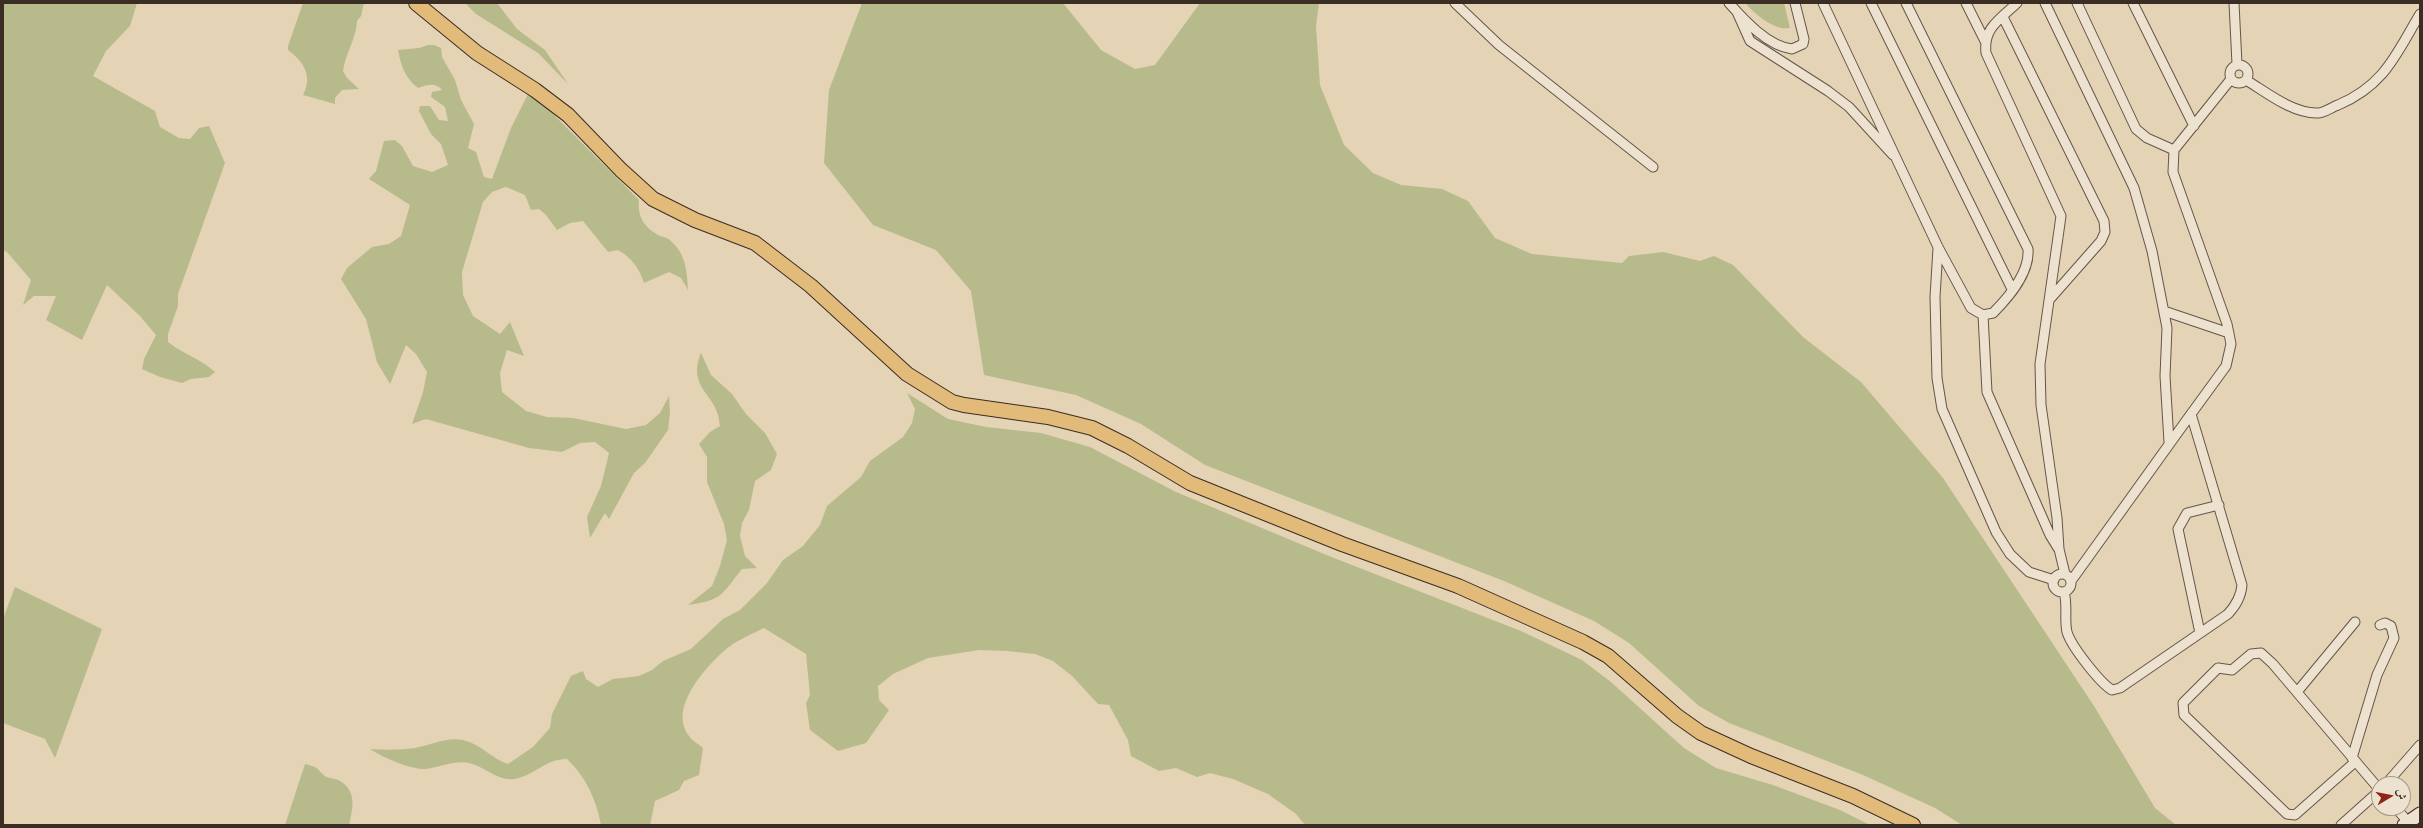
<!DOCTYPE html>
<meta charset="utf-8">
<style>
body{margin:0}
#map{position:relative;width:2423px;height:828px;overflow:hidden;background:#e4d3b5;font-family:"Gentium Book Plus",Amiri,serif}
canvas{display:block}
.frame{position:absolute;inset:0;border:4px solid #3a2d23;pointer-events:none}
.north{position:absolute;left:2371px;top:776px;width:40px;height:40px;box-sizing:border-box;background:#ede2cf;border:1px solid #a59a8a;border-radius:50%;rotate:80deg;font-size:11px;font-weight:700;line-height:16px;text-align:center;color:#3a2d23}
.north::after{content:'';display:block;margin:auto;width:14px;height:18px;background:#8f2418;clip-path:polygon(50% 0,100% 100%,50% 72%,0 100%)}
</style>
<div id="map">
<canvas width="2423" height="828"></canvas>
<div class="frame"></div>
<div class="north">ش</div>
</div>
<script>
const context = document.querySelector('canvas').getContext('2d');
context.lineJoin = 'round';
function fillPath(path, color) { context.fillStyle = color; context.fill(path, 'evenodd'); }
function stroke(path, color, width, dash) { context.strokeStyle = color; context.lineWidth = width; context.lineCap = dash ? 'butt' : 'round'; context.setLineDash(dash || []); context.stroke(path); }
const green = new Path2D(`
 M3 3H137L130 26 106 51 93 76 155 111 160 127 179 138 190 139 199 128 209 126 225 163 178 294V306L168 334V342C183 354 201 359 215 372L209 377 191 379 182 383 160 377 142 369 144 359 156 335 140 316 107 285 82 340 46 320 56 296H34L23 305 31 280 7 252 3 250Z
 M303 3H364L361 16 357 21C357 37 345 54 343 71L347 78 359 89 342 90 335 98V104L303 95C313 76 304 62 288 50V46Z
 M465 3H497L517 29 545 50 568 84 538 53 476 14Z
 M862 3H1063L1101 50 1135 69 1155 65 1200 3H1319L1316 26 1320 85 1344 145 1373 173 1401 185 1442 189 1468 201 1495 238 1532 254 1622 263 1629 256 1663 252 1700 261 1714 256 1733 265 1803 337 1861 382 1943 478 2094 706 2155 808 2176 825H1962L1935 808 1863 775 1729 723 1699 706 1629 643 1594 621 1504 581 1205 465 1141 424 1076 395 984 375 971 291 936 250 873 225 824 163 829 90Z
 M1745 3H1784L1790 28C1774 31 1755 14 1745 3Z
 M428 45H434L441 48 442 57 455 80 461 100 474 124 468 148 476 152 484 177 492 179 511 128 528 94 548 109 639 200C637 216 644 227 658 235 663 237 669 238 672 242 686 255 687 272 688 290L681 278 669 272 644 283C639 268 632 258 618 250L608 252 583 221 570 223 557 230 546 215 539 209 531 210 525 195 506 187 492 192 483 202 462 272 463 295 473 316 500 334 510 322 524 356 507 350 500 373 502 392 526 411 547 417 573 418 626 429 646 425 660 413 669 396 670 413 668 430 645 463 634 473 609 519 605 513 590 538 587 517 601 486 609 453 595 442 580 443 562 452 529 448 426 419 412 424 423 392 427 372 416 354 406 345 390 384 377 362 366 319 341 279 347 268 372 247 389 244 401 236 410 205 369 179 376 171 384 141 395 140 402 146 413 166 432 172 448 165 441 144 431 134 419 111 420 106H430L439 120 448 121 445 107 431 97 432 92 442 90C435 82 427 85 418 88 405 78 401 66 398 50L419 48Z
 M701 353 711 375 732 394 746 414 765 433 777 454 771 470 755 481 749 510 742 523 740 536 745 556 757 568 742 569C721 595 723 600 688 605L712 586 720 566 727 540 724 524 707 482V457L699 444 710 432 720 426C718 392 686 390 701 353Z
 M907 393 948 419 986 427 1041 433 1090 447 1176 492 1329 556 1521 631 1582 660 1611 682 1684 748 1716 768 1773 785 1840 810 1870 825H1305L1296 814 1268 794 1233 779 1210 773 1197 777 1176 768 1159 771 1131 756 1128 740 1109 705 1098 704 1072 676 1053 661 1035 654 1007 651 979 650 928 658 893 674 878 686 879 700 889 710 866 743 838 751 810 730 806 703 810 695 806 654 764 628C752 634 735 641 725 650 705 668 668 708 689 736 692 741 699 744 703 748L699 775 684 781 679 790 655 801 650 825H601C596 799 586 777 567 759 544 759 535 776 514 779 499 782 484 766 469 763 456 760 439 767 426 769 411 770 382 757 370 749 385 750 400 750 415 748 432 745 446 737 463 740 481 744 492 759 508 764L533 747 550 728 552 714 571 676 583 671 586 679 598 687 613 679 639 676 652 670 663 661 691 649 723 619 740 610 767 583 783 560 803 546 820 525 827 506 861 477 870 461 903 437 912 423 915 409Z
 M15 587 102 629 55 758 45 739 3 723V619Z
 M305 764C321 768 315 768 325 776 329 779 336 778 340 781 357 791 353 809 349 825H285Z`);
const street = new Path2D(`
 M1455 3 1499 45 1653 167
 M1729 3C1745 21 1768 46 1792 49L1803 44 1804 39 1795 3
 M1823 3 1938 247 1971 308 1983 315 1993 313C2009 297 2030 273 2028 249L1906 3
 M1871 3 2012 289
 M1966 3 1985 41
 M2017 3C2000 19 1983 28 1986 53L2061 216 2040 364 2041 405 2057 518 2059 549 2065 574
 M2045 3 2134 188 2152 251 2167 328 2165 376 2169 442
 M2077 3 2136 129 2147 138 2174 150
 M2133 3 2194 126
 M2234 3 2237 64
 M1737 12 1750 41 1828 91 1849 107 1893 155
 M2003 17 2104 221 2105 232 2101 241 2049 300
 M2230 74a9 9 0 1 1 18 0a9 9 0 1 1-18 0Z
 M2246 80C2266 92 2293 114 2318 113 2324 113 2332 107 2338 105 2385 85 2396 54 2420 14
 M1938 248 1935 297 1937 378 1942 409 1996 532 2010 554 2029 572 2054 580
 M2164 311 2229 333
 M1983 315 1987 392 2050 535 2058 548
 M2191 414 2226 366 2231 344 2227 324 2173 172 2174 150 2231 79
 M2053 583a9 9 0 1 1 18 0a9 9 0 1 1-18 0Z
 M2064 592C2068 605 2064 619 2067 632 2071 646 2100 683 2112 690L2120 688 2228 614C2236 605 2241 597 2242 585L2191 414 2071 581
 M2200 633 2178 529 2187 513 2219 505
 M2297 692 2355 622
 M2352 758 2377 675 2394 638 2391 626 2385 623 2380 625
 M2355 762 2295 815 2287 814 2184 715 2183 703 2218 668 2232 670 2251 654 2261 653 2273 664 2379 789
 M2386 784 2420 745
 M2396 808 2408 822
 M2341 825 2379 791`);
const secondary = new Path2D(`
 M2404 825 2420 814`);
const primary = new Path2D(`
 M416 3 477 53 535 90 568 115 621 170 653 199 695 220 755 243 811 286 907 374 952 402 964 405 1048 417 1092 428 1128 446 1190 483 1342 544 1458 586 1583 642 1608 656 1677 716 1701 733 1751 756 1853 796 1913 825`);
fillPath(green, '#b7bb8b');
stroke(street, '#645648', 11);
stroke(secondary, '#3a2d23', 15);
stroke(primary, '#3a2d23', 16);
stroke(street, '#ede2cf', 9);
stroke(secondary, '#ede2cf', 13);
stroke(primary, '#e2ba7a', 14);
</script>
